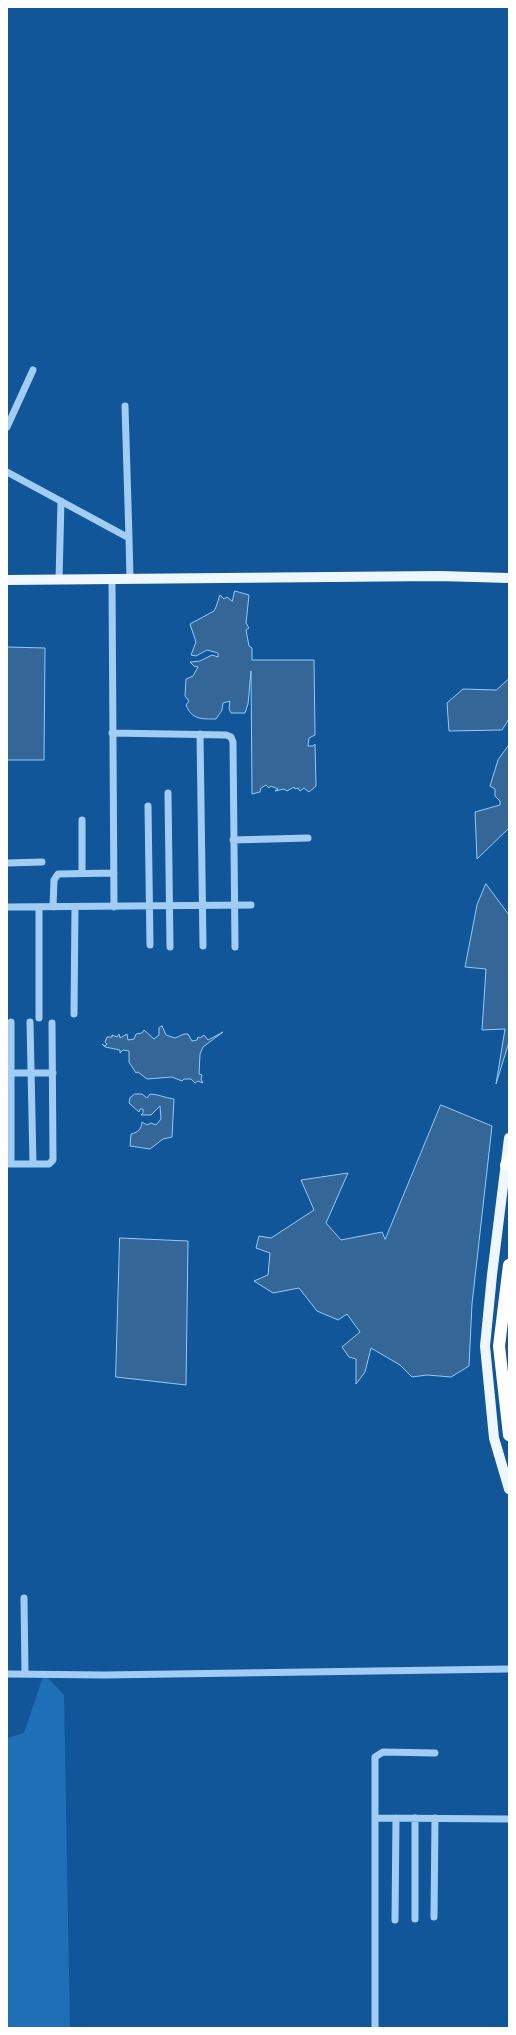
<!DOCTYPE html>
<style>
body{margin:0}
#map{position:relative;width:516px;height:2035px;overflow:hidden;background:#105699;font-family:"Golos Text",sans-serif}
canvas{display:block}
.frame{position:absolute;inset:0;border:8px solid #fff;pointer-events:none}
</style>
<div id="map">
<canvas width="516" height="2035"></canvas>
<div class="frame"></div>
</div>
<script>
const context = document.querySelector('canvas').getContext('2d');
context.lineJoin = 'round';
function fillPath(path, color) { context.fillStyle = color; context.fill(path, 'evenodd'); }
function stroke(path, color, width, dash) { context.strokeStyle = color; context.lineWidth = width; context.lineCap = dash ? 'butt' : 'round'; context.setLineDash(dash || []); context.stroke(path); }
const green = new Path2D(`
 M44 1674 64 1695 70 2028H7V1738L24 1733Z`);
const water = new Path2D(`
 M235 591 249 595 246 623 249 628 246 630 249 646 252 648V660H314L315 735 309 738 308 746H313L315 744 316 786 309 792 304 788 300 791 298 788 295 789 294 787 287 791 284 789 275 791 278 789 271 786 269 788 266 785 261 788 260 792 252 794 251 671 248 704 245 713H231L229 709 230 701 223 703 222 710 216 719C202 719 192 720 186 705L189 701 185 696 186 679 193 676 198 667 194 666 190 662 200 661 212 655 218 657V653L207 650 196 656 191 655 196 642 190 624 214 611 216 607 220 595 224 599 227 597 232 601Z
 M7 647 45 648 44 760H7Z
 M509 679V719L502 730 449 731 447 703 463 689 496 690Z
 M509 745V828L477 859 475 812 500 805V801L495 796V789L490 786 498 760Z
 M486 884 509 915V1042L496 1084 505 1029 482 1030 486 969 465 967 477 905Z
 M162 1026 166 1035 175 1038 184 1034H188L192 1041 197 1040 198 1037 200 1038 204 1035 208 1040 223 1032 203 1047 200 1054 199 1074 202 1075 201 1079 203 1083 198 1081 195 1083 191 1079H184L182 1081 172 1077 147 1079 138 1072 136 1073 129 1062V1051L123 1050 120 1053V1050L105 1047 102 1044 105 1046 107 1044 105 1042 107 1037H112V1035L117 1037 119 1034 120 1038 127 1034 128 1040 134 1039 136 1034 142 1033 144 1030 154 1039 159 1035V1028Z
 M135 1094H142L147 1098 150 1094C158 1094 165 1098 174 1099L172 1137 163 1139 150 1149 130 1146 131 1134C139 1132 141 1129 142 1122L147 1125 151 1123 156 1125 161 1119 160 1106 151 1115H141L143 1113V1109H140L139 1112 129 1103 130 1098Z
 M441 1105 492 1126 472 1304 469 1366 451 1377 427 1375 412 1377 400 1365 371 1348 365 1372 356 1384V1359L349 1357 342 1347 360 1332 347 1314 338 1320 317 1311 299 1288 273 1293 254 1281 268 1275 270 1253 256 1248 259 1236 271 1238 314 1210 301 1180 348 1173 326 1223 341 1240 382 1232 385 1239Z
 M120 1238 188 1241 186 1385 116 1377Z`);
const minor = new Path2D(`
 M125 406 129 538
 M7 427 33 370
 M7 472 129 538 130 579
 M59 580 61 501
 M112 580 114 907
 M112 733 226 735 231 737 233 742 235 947
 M200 734 203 946
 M168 793 170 947
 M148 806 150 945
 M82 820V873
 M233 840 308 838
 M7 863 42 862
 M7 907 251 905
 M53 907 54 880 58 874 114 873
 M74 1014 75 907
 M39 1018V907
 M30 1022 33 1164
 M7 1073H53
 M7 1164H49L53 1160 52 1023
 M11 1164V1022
 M24 1598 25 1674
 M7 1674 105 1675 509 1669
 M375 1818 509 1819
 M434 1917 435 1818
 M415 1919V1818
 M395 1920 396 1818
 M375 2028V1757L383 1752 435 1753`);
const major = new Path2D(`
 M7 580 439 576 509 578
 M509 1138 492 1275 485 1346 494 1438 509 1489`);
const highway = new Path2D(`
 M506 1165 509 1162
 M509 1265 499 1346 509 1435`);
fillPath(green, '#1e6fb6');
fillPath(water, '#346797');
stroke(water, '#92caf8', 1);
stroke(minor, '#a1cdf5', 7);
stroke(major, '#eef6ff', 10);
stroke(highway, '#fff', 12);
</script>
